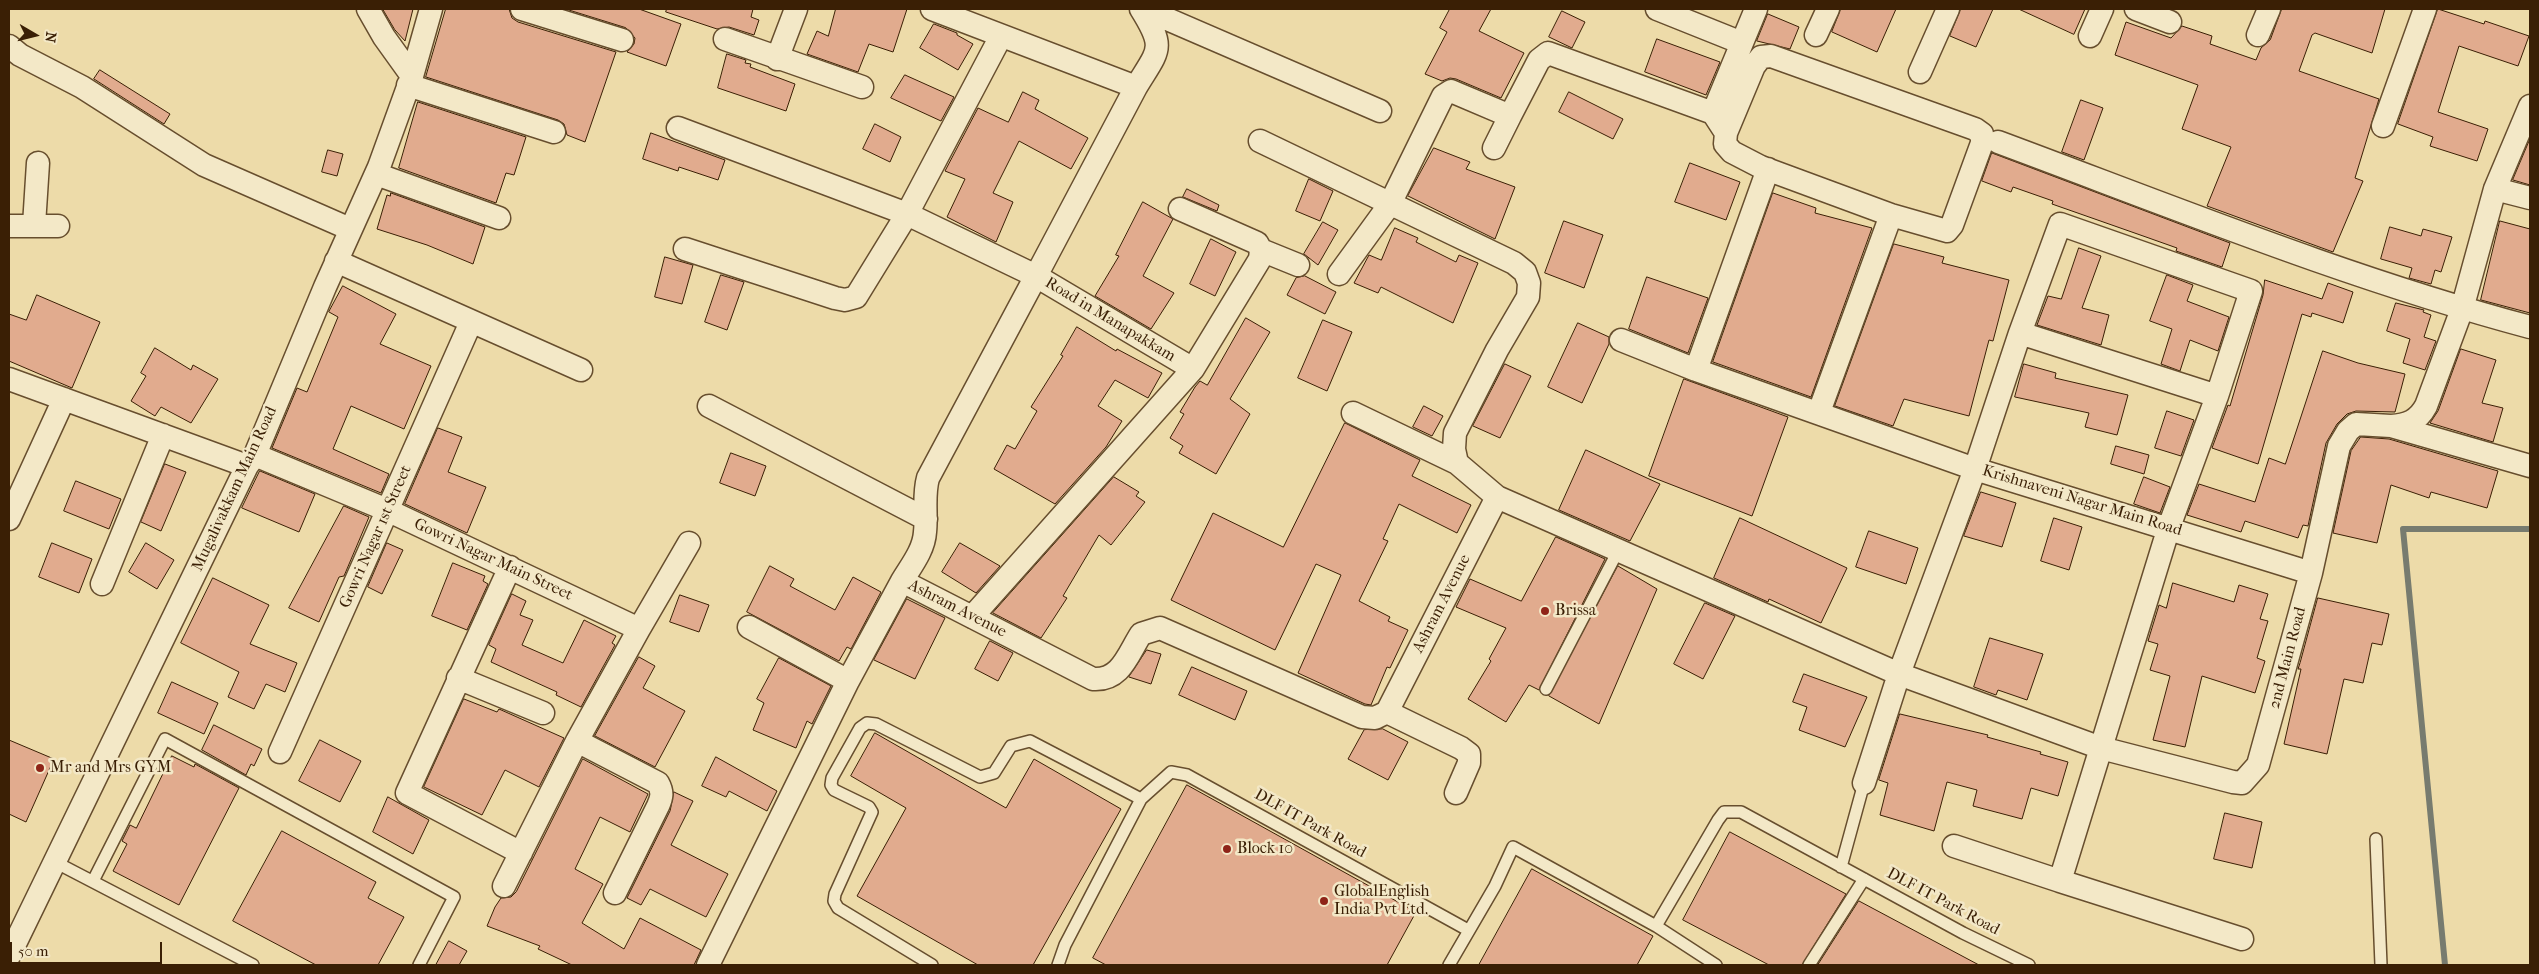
<!DOCTYPE html>
<style>
body{margin:0}
#map{position:relative;width:2539px;height:974px;overflow:hidden;background:#eddba9;font-family:"IM FELL French Canon",serif}
canvas{display:block}
.frame{position:absolute;inset:0;border:10px solid #3a1f05;pointer-events:none}
.north{position:absolute;left:10px;top:10px;width:50px;height:50px;-webkit-text-stroke:4px #f3e8c7;paint-order:stroke;rotate:98deg;font-size:14px;font-weight:700;line-height:20px;text-align:center;color:#3a1f05}
.north::after{content:'';display:block;margin:auto;width:18px;height:22px;background:#3a1f05;clip-path:polygon(50% 0,100% 100%,50% 72%,0 100%)}
.scale{position:absolute;left:10px;top:942px;width:152px;height:22px;box-sizing:border-box;border:2px solid #3a1f05;border-top:0;padding-left:6px;font-size:15px;line-height:18px;white-space:nowrap;color:#3a1f05;-webkit-text-stroke:4px #f3e8c7;paint-order:stroke}
</style>
<div id="map">
<canvas width="2539" height="974"></canvas>
<div class="frame"></div>
<div class="north">N</div>
<div class="scale">50 m</div>
</div>
<script>
const context = document.querySelector('canvas').getContext('2d');
context.lineJoin = 'round';
function stroke(path, color, width, dash) { context.strokeStyle = color; context.lineWidth = width; context.lineCap = dash ? 'butt' : 'round'; context.setLineDash(dash || []); context.stroke(path); }
function fillPath(path, color) { context.fillStyle = color; context.fill(path, 'evenodd'); }
function label(font, color, halo, rows, align = 'center') {
  context.font = font + ' "IM FELL French Canon",serif'; context.lineWidth = 5; context.setLineDash([]); context.textBaseline = 'middle'; context.strokeStyle = halo; context.fillStyle = color; for (const [text, x, y, turn = 0] of rows) {
    context.save(); context.translate(x, y); context.rotate((+turn || 0) * Math.PI / 180); context.textAlign = isNaN(turn) ? turn : align; if (halo) context.strokeText(text, 0, 0); context.fillText(text, 0, 0); context.restore();
  }
}
const stream = new Path2D(`
 M2445 965 2403 529H2530`);
const building = new Path2D(`
 M383 9H413L405 41 395 30Z
 M446 9H509L512 18 518 22 616 52 585 142 567 135 564 124 558 120 426 77Z
 M566 9H639L681 24 666 66 627 52 634 44 635 38 626 28Z
 M667 9H753L751 17 759 20 754 35 729 27 717 29 666 12Z
 M836 9H907L893 52 869 44 858 72 807 54 817 31 828 36Z
 M1450 9H1491L1479 31 1524 53 1501 98 1456 79 1450 78 1442 81 1425 74 1447 32 1440 28Z
 M1841 9H1896L1877 52 1832 32Z
 M1961 9H1993L1976 47 1950 36Z
 M2019 9H2085L2074 34Z
 M2282 9H2385L2372 53 2315 33 2312 35 2299 71 2379 99 2355 178 2363 181 2333 252 2207 206 2231 147 2182 129 2198 85 2115 55 2126 22 2171 38 2182 26 2212 36 2210 44 2256 60 2261 48 2270 40Z
 M2438 9 2484 24 2485 21 2529 36 2518 66 2459 46 2438 112 2488 129 2477 161 2430 146 2433 137 2398 124Z
 M1562 11 1585 22 1572 48 1549 37Z
 M1768 14 1799 27 1790 49 1757 41Z
 M934 24 957 33V35L973 44 958 70 920 48Z
 M1657 39 1720 62 1706 95 1645 72Z
 M727 54 746 60 745 63 751 64 750 67 795 84 786 111 718 88Z
 M100 70 170 114 164 124 94 79Z
 M905 75 954 97 941 121 891 98Z
 M1023 92 1039 100 1035 109 1088 138 1071 169 1019 141 993 193 1013 202 996 242 947 217 965 179 945 171 978 108 1008 122Z
 M1569 92 1623 119 1613 139 1559 112Z
 M2081 100 2103 108 2084 160 2062 152Z
 M418 102 526 137 514 175 506 173 496 203 399 168Z
 M875 124 901 137 890 162 863 149Z
 M651 133 725 160 718 180 679 167 678 171 643 159Z
 M2530 139V185L2513 180Z
 M1434 148 1470 162 1466 169 1515 187 1495 239 1408 196Z
 M328 150 343 154 337 176 322 172Z
 M1992 153 2230 243 2222 267 2176 251 2177 248 2146 237 2052 204 2053 201 2013 187 2011 192 1982 181Z
 M1690 163 1740 182 1726 220 1675 202Z
 M1309 179 1333 191 1320 221 1296 211Z
 M1187 189 1219 205 1217 211 1183 197Z
 M391 193 485 227 473 264 427 245 377 229 387 195 390 196Z
 M1773 193 1816 208 1815 213 1872 228 1811 397 1713 362Z
 M1143 202 1173 219 1143 276 1174 293 1151 329 1095 296 1119 256 1116 255Z
 M1564 221 1603 235 1584 288 1545 273Z
 M2500 221 2530 229V313L2481 300Z
 M1323 222 1338 230 1318 265 1304 254Z
 M2390 227 2421 236 2423 229 2452 237 2441 272 2435 270 2431 284 2409 278 2412 268 2381 259Z
 M1395 228 1418 238 1416 242 1456 262 1459 255 1478 263 1453 323 1381 287 1378 293 1354 283 1369 255 1381 260Z
 M1211 239 1236 252 1215 296 1190 284Z
 M1894 244 1944 257 1942 263 2009 280 1993 341 1989 340 1969 416 1904 399 1893 426 1835 406Z
 M2079 248 2101 256 2082 308 2109 315 2101 345 2037 325 2048 296 2061 299Z
 M665 257 693 265 682 304 655 297Z
 M721 275 744 282 727 330 705 322Z
 M2167 275 2193 285 2187 301 2229 317 2218 351 2190 340 2180 371 2161 364 2172 329 2150 321Z
 M1305 276 1336 292 1325 314 1287 295 1296 278Z
 M1647 277 1708 298 1688 353 1629 329Z
 M2265 280 2322 299 2328 283 2353 292 2343 323 2312 313 2311 317 2302 314 2258 464 2212 448 2228 405 2230 406 2263 295Z
 M343 286 396 314 380 344 431 366 404 429 351 406 333 449 389 474 381 493 272 448 297 388 307 392 338 317 329 312Z
 M37 295 100 322 72 388 9 361V314L26 320Z
 M2396 303 2424 310 2423 312 2431 315 2424 337 2436 341 2425 370 2403 363 2410 339 2387 331Z
 M1246 318 1270 332 1230 399 1250 414 1216 474 1179 453 1183 446 1170 438 1184 414 1180 412 1195 387 1200 381 1207 385Z
 M1323 320 1352 332 1327 391 1298 378Z
 M1578 323 1609 337V344L1582 403 1548 387Z
 M1077 327 1116 351 1117 349 1162 373 1148 398 1115 380 1098 406 1122 421 1106 447 1055 504 994 469 1007 445 1015 449 1037 411 1031 407 1063 356 1061 355Z
 M155 348 191 370 193 365 218 379 191 423 161 407 155 416 131 401 146 376 141 373Z
 M2461 349 2496 360 2482 403 2503 408 2493 442 2430 423 2438 411Z
 M2323 351 2358 363 2405 374 2395 412 2356 411 2347 414 2337 424 2326 443 2308 526 2303 525 2298 538 2245 521 2241 532 2187 515 2199 484 2255 502 2269 458 2285 464Z
 M1505 364 1531 376 1500 438 1473 426Z
 M2024 364 2056 373 2055 378 2128 395 2117 435 2085 427 2089 413 2015 397Z
 M1684 379 1788 417 1752 516 1649 476Z
 M1424 406 1443 416 1432 436 1413 427Z
 M2167 411 2194 420 2181 456 2155 448Z
 M1345 423 1420 460 1412 476 1471 505 1457 533 1399 504 1383 539 1388 541 1359 601 1390 617 1388 621 1408 630 1390 668 1387 667 1371 705 1365 704 1298 673 1341 575 1316 564 1275 650 1171 600 1213 513 1283 547Z
 M438 428 462 437 448 472 486 487 467 533 405 504Z
 M2361 437 2389 439 2498 471 2487 508 2431 492 2429 498 2391 485 2377 543 2333 533 2351 451Z
 M2116 446 2149 455 2144 474 2111 464Z
 M1586 450 1660 484 1630 541 1559 510Z
 M731 453 766 466 755 496 720 483Z
 M165 464 186 472 161 531 141 522Z
 M260 471 315 494 299 532 242 508Z
 M1114 477 1139 492 1136 496 1145 502 1111 545 1099 535 1063 596 1067 598 1041 638 993 613Z
 M2144 477 2170 487 2160 513 2134 504Z
 M76 481 121 499 109 529 64 511Z
 M1981 492 2016 503 2002 547 1964 536Z
 M344 506 369 517 344 576 339 577 319 622 289 608Z
 M1740 518 1847 568 1821 623 1769 599 1768 602 1714 578Z
 M2054 518 2082 527 2069 570 2041 561Z
 M1869 531 1918 548 1906 584 1856 567Z
 M1556 537 1605 559 1539 690 1529 685 1506 722 1468 699 1491 661 1489 659 1506 628 1456 607 1470 579 1521 601Z
 M52 543 92 559 79 593 39 577Z
 M146 543 174 560 157 589 129 572Z
 M387 543 403 550 382 594 368 587Z
 M960 543 1000 566 976 593 942 572Z
 M453 563 485 576 483 581 488 584 467 630 432 616Z
 M770 566 794 579 790 586 835 610 853 577 881 592 851 649 847 647 839 661 747 612Z
 M1618 566 1657 589 1599 724 1549 696Z
 M213 578 269 605 250 644 297 663 285 692 266 684 254 709 228 697 239 672 181 643Z
 M2173 583 2234 602 2239 585 2268 594 2260 619 2268 621 2257 658 2265 661 2255 693 2202 676 2185 747 2153 740 2170 676 2150 670 2158 644 2148 641 2159 605 2166 608Z
 M512 594 526 601 520 615 533 620 522 645 563 663 584 620 616 636 612 643 615 645 581 707 556 695 557 692 491 662 496 649 489 645Z
 M680 595 709 605 699 632 670 622Z
 M2318 598 2389 614 2382 645 2372 643 2363 683 2344 679 2327 754 2284 744 2301 669H2298L2300 663Z
 M907 599 945 618 915 679 874 660Z
 M1705 603 1735 616 1703 679 1674 664Z
 M1990 638 2043 654 2027 700 1998 690 1996 695 1974 687Z
 M990 641 1013 653 998 681 975 669Z
 M1147 650 1161 654 1151 684 1129 677Z
 M639 657 655 666 643 688 685 711 655 767 595 736Z
 M779 658 831 686 812 724 807 721 796 748 753 730 764 703 757 699Z
 M1192 667 1247 691 1235 720 1179 695Z
 M1804 674 1867 697 1845 747 1799 730 1807 707 1793 702Z
 M172 682 218 703 204 734 158 713Z
 M464 699 497 712 499 709 564 738 539 787 505 770 482 815 424 787Z
 M1900 714 1988 735 1987 737 2041 752 2040 754 2068 762 2058 796 2031 788 2022 819 1973 806 1977 790 1947 782 1934 831 1880 815 1888 783 1879 780Z
 M214 725 262 749 254 766 251 764 246 775 202 750Z
 M1383 729 1408 742 1388 780 1348 759 1364 730Z
 M875 733 1006 808 1034 759 1121 809 1033 965H978L857 896 906 808 851 776Z
 M9 740 54 759 26 822 9 814Z
 M320 740 361 761 340 802 299 781Z
 M172 756 194 767 195 764 239 788 179 905 113 871 127 844 122 841 130 825 136 828Z
 M716 757 777 791 767 811 729 791 726 797 702 786Z
 M583 759 648 794 630 832 600 817 575 869 603 884 582 923 624 949 640 918 701 950 694 965H572L538 949 540 946 487 926 495 907 501 898 511 897 516 892Z
 M1187 785 1416 912 1387 965H1106L1093 958Z
 M674 792 693 801 671 845 728 874 706 917 650 889 641 905 627 898 670 811Z
 M388 797 429 820 413 854 373 832Z
 M2225 813 2262 822 2252 868 2214 859Z
 M282 831 376 882 368 898 404 917 378 965H316L233 921Z
 M1730 832 1846 894 1802 965H1769L1683 920Z
 M1532 869 1653 936 1637 965H1479Z
 M1859 901 1979 965H1818Z
 M449 941 467 951 459 965H436Z`);
const service = new Path2D(`
 M1546 689 1619 549
 M2376 839 2381 965
 M55 862 253 965
 M1841 867 1864 783
 M93 881 165 739 454 897 419 965
 M1656 926 1716 965
 M932 965 838 908 834 901 835 894 872 812 869 807 834 790 831 785 832 778 860 728 867 723 876 724 980 777 994 773 1011 746 1030 741 1141 799
 M1058 965 1065 945 1141 799 1171 772 1187 775 1468 930
 M1449 965 1495 886 1513 847 1656 926 1718 820 1724 812H1741L1963 933 2029 965
 M1809 965 1864 879`);
const minor = new Path2D(`
 M368 9 384 37 412 76
 M522 9 622 40
 M932 9 1136 87 1036 276 1193 369 972 617
 M1144 9 1380 111
 M1657 9 1742 43
 M2136 9 2170 22
 M1816 35 1828 9
 M2258 35 2269 9
 M2090 36 2102 9
 M725 39 862 87
 M9 46 20 55 82 87 204 165 350 229
 M777 59 796 9
 M1920 72 1948 9
 M408 85 554 132
 M1136 87C1159 49 1166 49 1141 9
 M1713 113 1756 9
 M2383 126 2425 9
 M678 128 907 214 1036 276 928 478C923 496 927 514 925 532 924 550 911 566 902 581
 M1260 141 1514 263 1525 272 1529 283 1528 297 1497 350 1455 433 1454 449 1457 463 1497 497 1899 674 2101 748 2233 782 2242 783 2258 765 2311 573 2339 446 2348 431 2356 424 2391 426 2530 466
 M1998 142C2173 207 2350 279 2530 327
 M1494 148 1510 116
 M376 174 499 218
 M2495 189 2530 198
 M1180 209 1257 243 1261 250 1260 259 1193 369
 M34 225 38 163
 M9 226H58
 M685 249 835 298 845 300 856 297 907 214 1001 36
 M1261 250 1298 265
 M336 261 581 370
 M1339 274 1390 204 1443 96 1451 91 1458 94 1510 116 1539 60 1548 53 1713 113 1726 133 1754 66 1761 57 1771 56 1975 129 1982 134V143L1952 225 1947 231 1891 215 1761 167 1732 152 1725 144 1726 133
 M2020 333 2217 396
 M1621 340 1696 370 1975 469 2020 333 2060 224 2251 291 2217 396 2169 527 2060 881 2242 939
 M1696 370 1768 169
 M9 379 247 466
 M709 406 926 519
 M1819 412 1891 215
 M1353 413 1457 463
 M2391 426C2407 425 2418 421 2426 406L2462 309 2495 189 2530 106
 M255 455 387 510 639 629 689 543
 M9 519 64 399
 M510 567 407 793 521 853
 M102 584 163 435
 M749 627 848 681
 M458 678 543 713
 M1387 712 1461 748 1469 754V763L1456 793
 M280 752 471 322
 M1864 783 1899 674 1975 469 2311 573
 M1954 846 2060 881
 M504 886 577 741
 M615 893 658 806C662 797 663 792 658 783L577 741 639 629
 M9 956 247 466 255 455 325 287 379 167 412 76 431 9
 M708 965 848 681 902 581 1093 679C1121 681 1128 654 1141 634L1160 628 1362 717 1375 718 1387 712 1497 497`);
const markers = [
 [1545,611,5,"#8f2418"],
 [40,768,5,"#8f2418"],
 [1227,849,5,"#8f2418"],
 [1324,901,5,"#8f2418"]
];
const streetNames = [
 ["Road in Manapakkam",1110,320,31],
 ["Mugalivakkam Main Road",235,489,-65],
 ["Krishnaveni Nagar Main Road",2082,501,17],
 ["Gowri Nagar 1st Street",376,537,-66],
 ["Gowri Nagar Main Street",493,560,25],
 ["Ashram Avenue",1442,604,-63],
 ["Ashram Avenue",957,609,27],
 ["2nd Main Road",2288,658,-75],
 ["DLF IT Park Road",1310,824,29],
 ["DLF IT Park Road",1943,902,28]
];
const poiNames = [
 ["Brissa",1555,611],
 ["Mr and Mrs GYM",50,768],
 ["Block 10",1237,849],
 ["GlobalEnglish",1334,892],
 ["India Pvt Ltd.",1334,910]
];
stroke(stream, '#777b6f', 6);
fillPath(building, '#e1ab8e');
stroke(building, '#3a1f05', 1);
stroke(service, '#674e2e', 14);
stroke(minor, '#674e2e', 25);
stroke(service, '#f3e8c7', 11);
stroke(minor, '#f3e8c7', 22);
for (const [x, y, r, color] of markers) { const dot = new Path2D(); dot.arc(x, y, r, 0, 2 * Math.PI); context.fillStyle = color; context.fill(dot); stroke(dot, '#f3e8c7', 2); }
label('16px', '#3a1f05', '#f3e8c7', streetNames);
label('16px', '#3a1f05', '#f3e8c7', poiNames, 'left');
</script>
